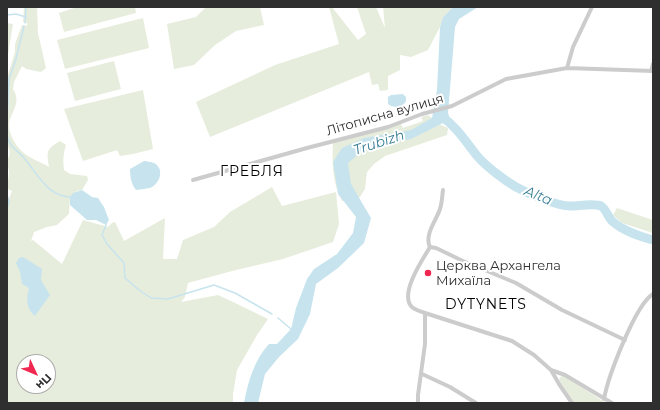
<!DOCTYPE html>
<meta charset="utf-8">
<style>
body{margin:0}
#map{position:relative;width:660px;height:410px;overflow:hidden;background:#fff;font-family:Montserrat,sans-serif}
canvas{display:block}
.frame{position:absolute;inset:0;border:8px solid #2f2f2f;pointer-events:none}
.north{position:absolute;left:16px;top:354px;width:40px;height:40px;box-sizing:border-box;background:#fff;border:1px solid #acacac;border-radius:50%;rotate:134deg;font-size:11px;font-weight:700;line-height:16px;text-align:center;color:#2f2f2f}
.north::after{content:'';display:block;margin:auto;width:14px;height:18px;background:#ef2751;clip-path:polygon(50% 0,100% 100%,50% 72%,0 100%)}
</style>
<div id="map">
<canvas width="660" height="410"></canvas>
<div class="frame"></div>
<div class="north">Пн</div>
</div>
<script>
const context = document.querySelector('canvas').getContext('2d');
context.lineJoin = 'round';
function fillPath(path, color) { context.fillStyle = color; context.fill(path, 'evenodd'); }
function stroke(path, color, width, dash) { context.strokeStyle = color; context.lineWidth = width; context.lineCap = dash ? 'butt' : 'round'; context.setLineDash(dash || []); context.stroke(path); }
function label(font, color, halo, rows, align = 'center') {
  context.font = font + ' Montserrat,sans-serif'; context.lineWidth = 4; context.setLineDash([]); context.textBaseline = 'middle'; context.strokeStyle = halo; context.fillStyle = color; for (const [text, x, y, turn = 0] of rows) {
    context.save(); context.translate(x, y); context.rotate((+turn || 0) * Math.PI / 180); context.textAlign = isNaN(turn) ? turn : align; if (halo) context.strokeText(text, 0, 0); context.fillText(text, 0, 0); context.restore();
  }
}
const green = new Path2D(`
 M24 7H37L38 33 46 68 41 72 26 69 22 66 14 82 13 89C22 103 11 111 9 124 8 130 14 143 18 147 25 157 39 161 49 167 47 152 45 150 60 141L66 145C63 154 63 161 64 170L70 174 87 176 88 180 82 190 77 191 70 197 69 214 57 225 47 227 34 232 31 241 33 240 62 264 83 220 108 227 112 223 115 222 124 241 165 218 163 259H177L183 240 214 227 230 212 272 187 282 206 336 192 339 224 333 242 283 259 232 271 188 283 185 297 181 302 218 295 233 302 268 319 257 335 237 370 233 394V403H7V199H9L12 191 8 189C7 183 9 178 9 172 9 169 8 168 7 165 7 156 12 157 8 146H7V78L15 52V44L22 25 27 26V23L23 22ZM24 362H48V386H24Z
 M77 7H135L136 13 64 32 59 13Z
 M206 7H260L264 25 236 31 215 45 194 65 174 69 167 24 196 17Z
 M329 7H332L358 40 366 34 357 7H376L385 28 383 7H453L443 17 440 27 428 50 411 57 400 55V70L388 76V90L380 91 378 84 372 85 369 72 210 137 196 102 275 65 339 44Z
 M143 18 149 48 65 69 57 40Z
 M7 23 13 24 7 61Z
 M114 61 121 89 75 101 67 73Z
 M143 90 153 149 133 154 120 156 117 150 83 161 64 109Z
 M428 115 441 125 448 128 447 135 385 156 374 164 367 172 365 189 360 197 342 201C332 182 332 163 333 142L401 124 403 128 423 121 421 117Z
 M617 208 653 220V233L622 223 613 215Z
 M563 376 566 377 606 403H574L559 380 560 377Z`);
const water = new Path2D(`
 M453 7H478L459 19 455 27 448 113 451 122 449 123 445 122 411 139 365 149 348 163 351 184 371 218 364 243 338 268 316 284 310 314 298 339 279 357 265 374 258 403H244C248 382 254 360 269 344H277L291 329 296 308 307 279 314 269 337 254 353 233 356 217 338 194 333 162 342 148 364 138 411 130 432 118 437 90 440 27 443 17Z
 M403 94 406 97V101C402 109 393 108 388 104V97L391 95Z
 M144 161C147 161 151 162 154 163 164 168 161 182 152 187 148 189 141 189 136 190 131 183 130 177 130 169Z
 M82 190 92 197 98 198 104 207 109 220 106 225 96 220H87L70 205V197L73 193Z
 M23 257 42 269 41 280 50 295 35 316C26 309 26 298 29 288L22 284 20 272 16 263 19 258Z`);
const stream = new Path2D(`
 M7 15 16 14 26 17
 M25 23 26 7
 M7 119 9 79 16 59 24 26
 M7 136C9 146 17 150 24 158 37 173 47 196 70 197
 M7 195 9 201 8 206
 M106 225 102 235 107 244 124 263 125 278 139 290 151 298 168 299 214 285 235 293 272 314
 M278 318 291 329`);
const river = new Path2D(`
 M441 116C457 127 466 142 478 157 487 167 504 180 516 187 529 194 556 206 571 206 579 206 594 203 601 206 606 209 608 217 612 221 623 231 639 236 653 240`);
const minor = new Path2D(`
 M567 68 573 47 592 7
 M651 71 653 64
 M193 180 307 148 388 127 422 114 452 106 506 79 567 68 653 71
 M443 190C442 197 442 203 440 209 436 221 424 235 430 247L436 248 463 261 516 283 562 310 625 340
 M430 247C423 259 400 292 411 306 414 310 420 311 425 313L512 341 534 355 551 370 565 375 612 403
 M551 370 559 384 572 403
 M422 374 450 387 476 403
 M604 399C608 377 635 305 653 294
 M418 403V395L425 344V313`);
const markers = [
 [428,273,4,"#ef2751"]
];
const streetNames = [
 ["Літописна вулиця",385,115,-16]
];
const poiNames = [
 ["Церква Архангела",436,266],
 ["Михаїла",436,281]
];
const waterNames = [
 ["Trubizh",379,143,-18],
 ["Alta",538,196,22]
];
const neighbourhoodNames = [
 ["ГРЕБЛЯ",252,172],
 ["DYTYNETS",486,305]
];
fillPath(green, '#e7eddc');
fillPath(water, '#c7e4ee');
stroke(stream, '#c7e4ee', 1.5);
stroke(river, '#c7e4ee', 9);
stroke(minor, '#ccc', 4);
for (const [x, y, r, color] of markers) { const dot = new Path2D(); dot.arc(x, y, r, 0, 2 * Math.PI); context.fillStyle = color; context.fill(dot); stroke(dot, '#fff', 1.5); }
label('13px', '#2f2f2f', '#fff', streetNames);
label('13px', '#2f2f2f', '#fff', poiNames, 'left');
label('italic 14px', '#387e96', '#fff', waterNames);
context.letterSpacing = '1px';
label('14px', '#000', '#fff', neighbourhoodNames);
context.letterSpacing = '0px';
</script>
